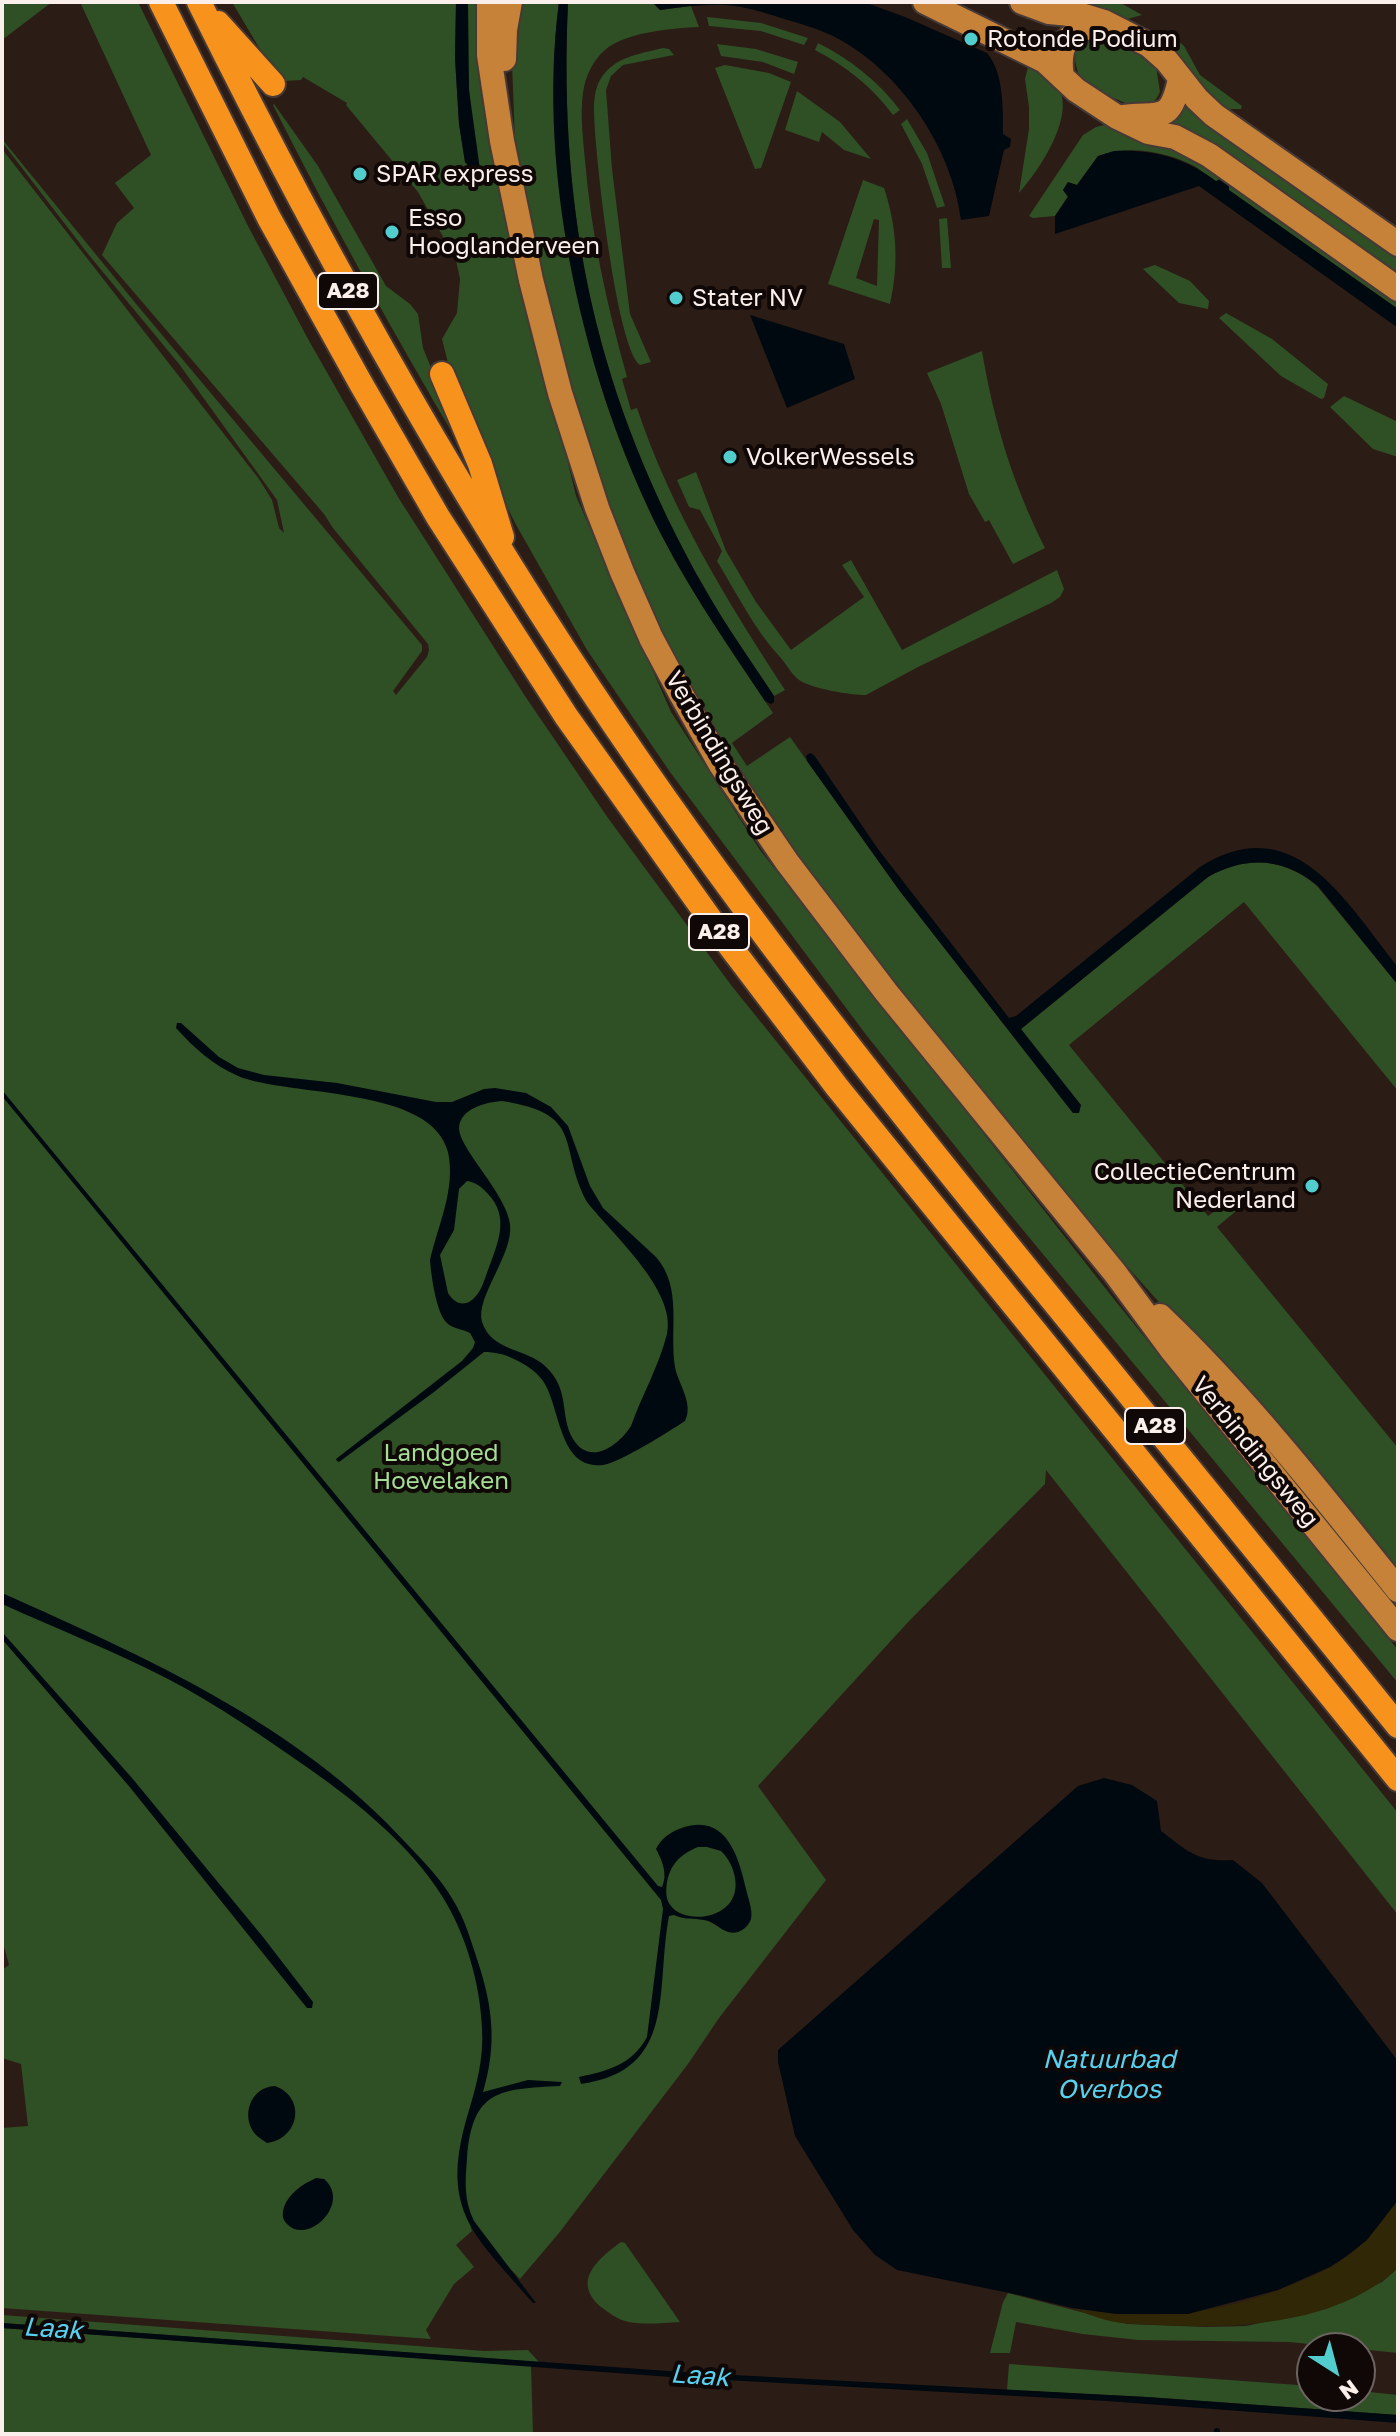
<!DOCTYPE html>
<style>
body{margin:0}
#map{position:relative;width:1400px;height:2436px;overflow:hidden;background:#2c1c16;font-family:"Golos Text",sans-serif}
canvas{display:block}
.frame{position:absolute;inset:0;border:4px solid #fbefeb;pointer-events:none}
.north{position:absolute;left:1296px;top:2332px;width:80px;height:80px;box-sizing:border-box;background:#0f0806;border:2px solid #6d6462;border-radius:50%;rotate:144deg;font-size:22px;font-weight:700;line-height:32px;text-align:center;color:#fbefeb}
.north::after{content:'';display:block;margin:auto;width:28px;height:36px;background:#52cdcd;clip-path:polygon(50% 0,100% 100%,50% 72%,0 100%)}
</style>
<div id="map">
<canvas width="1400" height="2436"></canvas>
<div class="frame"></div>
<div class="north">N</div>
</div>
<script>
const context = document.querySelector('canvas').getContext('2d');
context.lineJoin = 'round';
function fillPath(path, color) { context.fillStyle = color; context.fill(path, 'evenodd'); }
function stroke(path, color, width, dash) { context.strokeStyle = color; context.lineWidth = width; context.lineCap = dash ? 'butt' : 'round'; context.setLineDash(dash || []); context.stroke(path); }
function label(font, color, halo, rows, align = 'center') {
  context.font = font + ' "Golos Text",sans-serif'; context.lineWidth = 8; context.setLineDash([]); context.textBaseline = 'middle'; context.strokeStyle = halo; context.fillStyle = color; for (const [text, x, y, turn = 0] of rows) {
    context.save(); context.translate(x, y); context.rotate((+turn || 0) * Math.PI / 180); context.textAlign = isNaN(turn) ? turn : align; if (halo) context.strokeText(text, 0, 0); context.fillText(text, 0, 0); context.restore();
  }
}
const green = new Path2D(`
 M2 2H52L2 40Z
 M80 2H138L248 226 308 339 398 497 525 696 608 818 731 985 1398 1813V1915L1046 1470 1045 1484 910 1620 758 1786 826 1880 719 2018 688 2064 559 2233 520 2279 470 2226 472 2231 456 2245 474 2267 454 2284 426 2330 431 2339 2 2308V2128L28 2126 21 2064 2 2058V1970L9 1965 2 1939V1639L129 1786 307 2008 133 1785 2 1636V149L259 479 272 500 279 528 284 533 277 500 179 364 88 254 2 142V139L137 305 422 645V651L393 691 396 695 427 657 429 650 428 644 333 528 324 514 102 255 117 223 134 208 115 183 151 155Z
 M232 2H456L455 58 459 124 465 162 475 173 479 185 482 183C470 123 465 63 468 2H485L517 251 576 496 671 712 760 850 1117 1303 1398 1650V1683L999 1201 867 1036 670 772 587 650 515 523 498 488 450 371 442 339 457 313 460 279 456 260 418 192 346 105 347 103 303 77 301 80 284 81 274 73Z
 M519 2H559C547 93 558 184 576 274 582 303 586 334 594 363 611 423 635 483 663 538 695 599 735 656 773 713L732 743 747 766 790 737 899 890 1073 1113 1021 1029 1208 877C1246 855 1285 858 1317 886L1398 985V1091L1244 902 1069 1045 1208 1216 1228 1201 1236 1211 1217 1227 1398 1448V1580L1273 1429 1105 1242 829 902 734 768 663 639 615 527 577 411 542 270 515 142 512 63Z
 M568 2H652L660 10 691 6 699 27C674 28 625 32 605 50 593 60 585 77 583 93 580 114 583 138 585 160 591 234 607 305 627 377L622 379 631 410 637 408C671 510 727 601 785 690L774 696C751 661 726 626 705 589 597 399 558 220 568 2Z
 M1060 2H1119L1142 15 1124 20Z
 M707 17 761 23 808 38 804 45 761 31 709 26Z
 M1096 37C1112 39 1124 50 1140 50L1156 66 1160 92C1148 118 1130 104 1111 97 1105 95 1098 94 1091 94 1077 76 1062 44 1096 37Z
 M1177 40 1184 46 1200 75 1242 106 1241 109H1220L1177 54Z
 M818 43C850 59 878 81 900 110L893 115C872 87 846 66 815 50Z
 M717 44 756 49 798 62 794 74 763 62 721 56Z
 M663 48 669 49 674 55 623 65 611 76 606 90 612 169 630 314 651 362 640 365C616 348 594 147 594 110 594 99 595 89 600 80 613 57 639 54 663 48Z
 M1030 59C1040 69 1055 79 1060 91 1073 120 1038 172 1019 193L1029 129V107L1025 79Z
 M725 65 769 73 791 82 761 168 755 169 715 68Z
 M797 91 840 122 871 159 844 150 822 132 819 142 785 130Z
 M1183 97 1398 251V281L1156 123Z
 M274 104 318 166 386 286 410 304 418 314 423 348 462 444 460 446C394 334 331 221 273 105Z
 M907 119 927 153 945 206 937 208 922 164 901 124Z
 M1104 125H1111L1176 145 1398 294V309L1228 190 1229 183C1225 182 1221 183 1217 182 1210 180 1202 171 1196 167 1169 152 1128 144 1098 156L1077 185 1068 183 1063 190 1068 196 1055 216 1033 218 1029 216 1083 135 1096 127Z
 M863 180 884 188C897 227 899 264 890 304L828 284ZM874 219 879 220 877 286 856 278Z
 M947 218 951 268H942L939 219Z
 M1155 265 1190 281 1209 301 1208 309 1179 303 1143 269Z
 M1226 313 1272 339 1328 384 1324 398 1321 399 1281 376 1219 318Z
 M982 351C994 422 1012 482 1045 548L1013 564 989 520 985 522 969 494 941 404 927 373Z
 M1344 396 1398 422V457L1373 449 1330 407Z
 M696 472 726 551 756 602 791 650 864 597 842 565 851 560 902 650 1057 570 1064 589 1060 597 1051 603 918 667 866 695C850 695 813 689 799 680 790 673 786 663 779 656 754 629 736 592 717 561L722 551 700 510 689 507 677 480Z
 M621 2242 625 2243 680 2322C663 2323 645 2325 629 2322 618 2320 609 2313 601 2307 571 2281 598 2259 621 2242Z
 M1398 2268V2353L1289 2342 1138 2340 1083 2334 1016 2322 1010 2353H990L1003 2302 1008 2293 1127 2324 1206 2327 1246 2326 1326 2309 1382 2282Z
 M2 2315 484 2351 528 2350 539 2362 2 2323Z
 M2 2328 531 2366 533 2434H2Z
 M1009 2364 1312 2386V2396H1360V2391L1398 2395V2415L1147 2397 1007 2390Z`);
const sand = new Path2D(`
 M1398 2200V2268C1337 2324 1240 2329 1161 2325 1143 2324 1124 2325 1106 2320 1095 2317 1083 2312 1072 2308 1151 2320 1214 2316 1289 2286 1310 2277 1331 2269 1349 2255 1369 2240 1383 2220 1398 2200Z`);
const water = new Path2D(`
 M456 2H468L469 90 482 184 481 186 475 173 465 162 459 124 455 58Z
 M559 2H568C558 220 597 398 705 589 726 626 751 661 774 696V702L771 704 765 701C729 647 692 594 662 536 584 383 536 174 559 2Z
 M652 2H864L905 17 987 53C1004 73 1003 109 1003 134L1011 139 1010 147 1004 150 989 216 961 220C952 147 899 69 833 36 816 28 798 23 781 18 763 12 746 7 727 5 705 4 682 7 660 10Z
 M1114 151C1152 149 1186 158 1216 181L1222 178 1229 183V190L1398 309V328L1199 186 1055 234V216L1068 197 1063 190 1068 182 1077 185 1098 156Z
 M750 315 844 344 855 379 787 408Z
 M810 753 814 755 878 849 1009 1018 1016 1016 1200 867C1295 807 1346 903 1398 967V985L1318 886C1285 858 1246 855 1208 877L1021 1029 1081 1105 1079 1113H1073L899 890 807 761 806 756Z
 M177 1023H181L219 1057 238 1068 264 1075 337 1083 436 1102H452L484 1089 495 1088 526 1093 551 1107 568 1126 590 1186 603 1208 656 1257C683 1288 669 1330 675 1367 678 1384 694 1403 685 1421 670 1431 619 1463 603 1465 558 1470 561 1407 543 1381 536 1371 525 1364 514 1359 504 1354 495 1352 484 1352L434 1392 339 1462 337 1461 336 1459 462 1361 473 1348 475 1342 470 1333C463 1329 453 1329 447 1323 436 1313 431 1274 430 1260 438 1225 456 1189 448 1152 432 1086 289 1097 238 1076 213 1065 194 1048 176 1028ZM502 1101C586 1114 557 1145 587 1202 613 1235 677 1291 667 1334 659 1366 642 1395 631 1426 619 1445 590 1467 573 1439 559 1415 571 1390 545 1366 526 1348 492 1352 482 1322 475 1297 514 1254 510 1224 506 1193 459 1149 459 1128 460 1108 487 1102 502 1101ZM467 1181C475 1182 482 1187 488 1194 510 1217 498 1243 488 1270 484 1281 480 1296 469 1302 460 1306 453 1301 448 1293L440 1255 454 1230 459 1189Z
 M2 1090 658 1886 662 1887C668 1874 662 1860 656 1849 661 1839 669 1833 679 1829 725 1811 738 1854 746 1889 748 1898 753 1910 751 1919 749 1925 744 1930 738 1932 724 1936 717 1922 704 1920 693 1918 684 1920 674 1915L669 1916C655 1990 678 2070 581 2084L579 2077C607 2071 632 2065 647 2037L663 1909 661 1900 2 1096ZM698 1847H707L721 1851C729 1859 733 1867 735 1878 742 1919 686 1926 671 1906 665 1899 666 1890 667 1882 671 1863 681 1854 698 1847Z
 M2 1593C147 1658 298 1724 407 1844 423 1861 441 1879 453 1900 465 1919 471 1941 478 1962 493 2008 497 2045 483 2092L528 2080 562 2082 560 2086C499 2089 472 2090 467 2159 465 2181 464 2201 474 2221L536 2303H533C476 2236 439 2213 467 2117 476 2087 484 2060 482 2028 480 1983 466 1934 442 1896 410 1845 359 1804 311 1770 265 1738 218 1705 168 1679 114 1651 57 1629 2 1604Z
 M2 1632 132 1778 263 1937 313 2002 312 2008H307L129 1786 2 1639Z
 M1104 1778 1132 1785 1157 1801 1161 1831C1189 1852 1197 1862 1233 1860L1262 1883 1398 2061V2200L1367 2240 1348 2255 1330 2267 1278 2290 1188 2314H1116L1072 2308 1019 2295 897 2270 875 2255 853 2230 795 2136 778 2062V2050L1078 1786Z
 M275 2086C307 2098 299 2139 267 2143 263 2140 259 2138 256 2135 240 2117 250 2087 275 2086Z
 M316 2178 324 2179C352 2203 308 2246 287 2224 282 2219 282 2214 284 2207 289 2193 303 2184 316 2178Z
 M2 2323 696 2373 1147 2397 1398 2415V2423L1107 2401 671 2377 2 2328Z`);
const stream = new Path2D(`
 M1217 2431V2434`);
const major = new Path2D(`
 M489 2V55L502 141 531 280 560 393 597 508 622 572 651 638 681 694 721 765 787 862 886 992 1115 1273 1171 1349 1398 1629
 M925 2 1045 61 1076 90 1117 117 1148 132 1175 137 1209 155 1398 289
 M1022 2 1049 12 1081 15 1104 22 1149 45 1167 61 1197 99 1214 115 1398 244
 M504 59 505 30 510 2
 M1062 77C1056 40 1071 31 1104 22
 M1124 117C1160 112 1170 125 1180 79
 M1160 1316C1247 1399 1323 1496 1398 1590`);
const highway = new Path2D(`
 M161 2 269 218 360 382 438 517 566 716 720 933 837 1087 1398 1779
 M199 2C323 252 458 495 615 726 752 928 904 1118 1058 1307 1171 1446 1285 1586 1398 1726
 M218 23 273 84
 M442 374 480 464 502 537`);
const markers = [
 [971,39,8,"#52cdcd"],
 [360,174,8,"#52cdcd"],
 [392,232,8,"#52cdcd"],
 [676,298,8,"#52cdcd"],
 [730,457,8,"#52cdcd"],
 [1312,1186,8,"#52cdcd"]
];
const shields = [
 [348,291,60],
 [719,932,60],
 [1155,1426,60]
];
const shieldNames = [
 ["A28",348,291],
 ["A28",719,932],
 ["A28",1155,1426]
];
const poiNames = [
 ["Rotonde Podium",987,39],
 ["SPAR express",376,174],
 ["Esso",408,218],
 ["Hooglanderveen",408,246],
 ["Stater NV",692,298],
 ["VolkerWessels",746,457],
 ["CollectieCentrum",1296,1172,"right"],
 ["Nederland",1296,1200,"right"]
];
const streetNames = [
 ["Verbindingsweg",719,753,59],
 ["Verbindingsweg",1255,1452,51]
];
const parkNames = [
 ["Landgoed",441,1453],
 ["Hoevelaken",441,1481]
];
const waterNames = [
 ["Natuurbad",1109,2060],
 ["Overbos",1109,2090],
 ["Laak",53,2329,4],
 ["Laak",700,2376,4]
];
fillPath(green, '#2f4f25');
fillPath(sand, '#2f2705');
fillPath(water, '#00090f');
stroke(stream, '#00090f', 6);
stroke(major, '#463936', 28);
stroke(highway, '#463936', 28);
stroke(major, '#c68238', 24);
stroke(highway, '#f7931c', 24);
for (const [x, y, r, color] of markers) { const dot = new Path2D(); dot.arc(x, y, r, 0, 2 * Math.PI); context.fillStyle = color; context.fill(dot); stroke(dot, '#0f0806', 3); }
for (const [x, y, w] of shields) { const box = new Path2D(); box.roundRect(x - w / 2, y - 18, w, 36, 6); context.fillStyle = '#0f0806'; context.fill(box); stroke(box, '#fbefeb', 2); }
label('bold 22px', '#fbefeb', null, shieldNames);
label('24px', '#fbefeb', '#0f0806', poiNames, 'left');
label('24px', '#fbefeb', '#0f0806', streetNames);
label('24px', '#a4dd94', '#0f0806', parkNames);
label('italic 26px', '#57d1f0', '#0f0806', waterNames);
</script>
